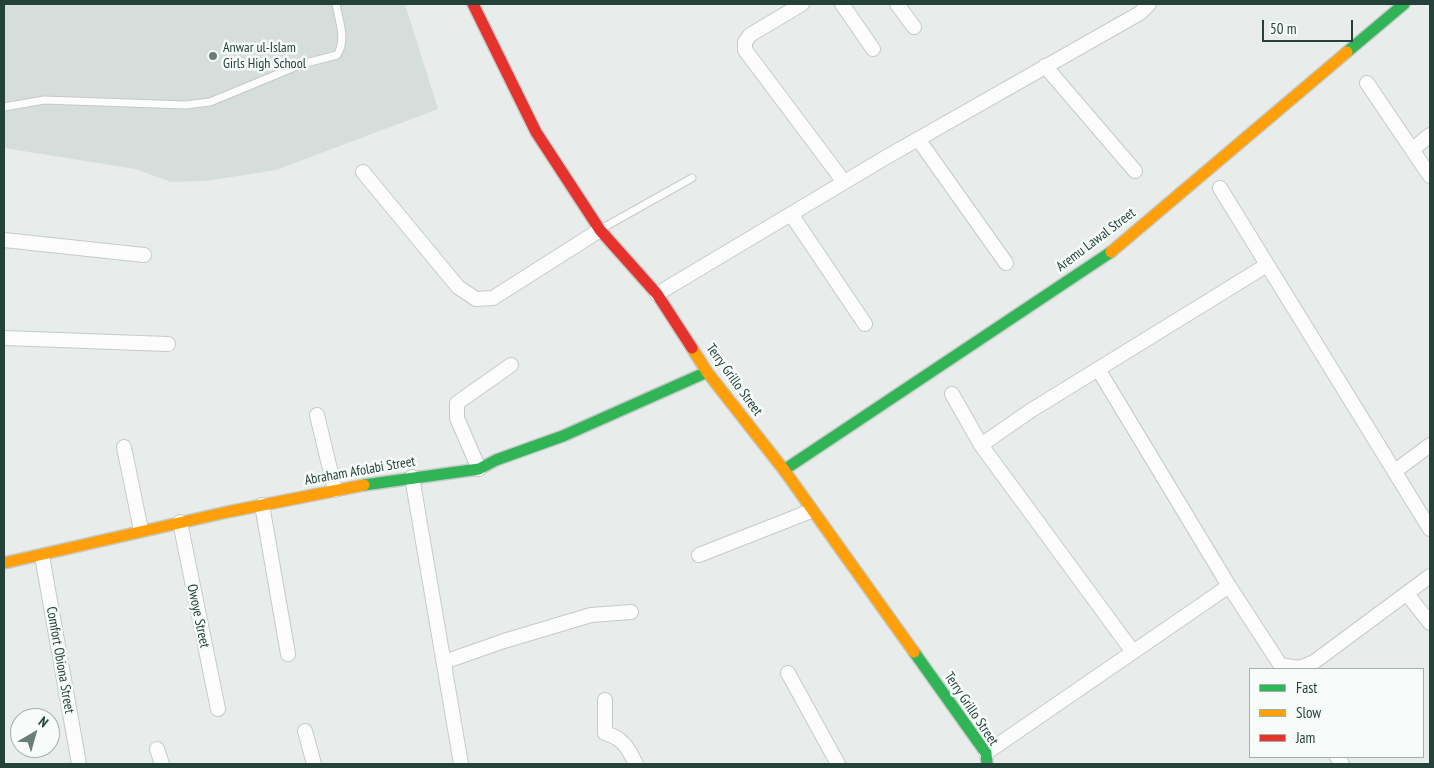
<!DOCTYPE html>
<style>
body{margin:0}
#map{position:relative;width:1434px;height:768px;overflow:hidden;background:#e8edeb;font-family:"PT Sans Narrow",sans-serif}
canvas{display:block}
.frame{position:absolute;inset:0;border:5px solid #24423a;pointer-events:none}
.legend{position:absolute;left:1249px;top:668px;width:175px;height:90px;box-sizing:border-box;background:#f7fbf9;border:1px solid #a3b1ad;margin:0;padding:6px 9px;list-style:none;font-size:15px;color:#24423a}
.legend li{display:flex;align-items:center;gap:10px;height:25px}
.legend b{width:25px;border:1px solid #a3b1ad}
.north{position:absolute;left:10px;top:708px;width:50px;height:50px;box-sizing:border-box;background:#f7fbf9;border:1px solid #a3b1ad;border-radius:50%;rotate:38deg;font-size:14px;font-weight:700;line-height:20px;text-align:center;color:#24423a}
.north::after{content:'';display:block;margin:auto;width:18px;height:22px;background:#697e78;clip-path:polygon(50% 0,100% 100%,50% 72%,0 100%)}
.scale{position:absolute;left:1262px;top:20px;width:91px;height:22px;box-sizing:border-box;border:2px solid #24423a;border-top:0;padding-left:6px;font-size:15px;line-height:18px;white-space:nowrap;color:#24423a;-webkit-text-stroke:4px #f7fbf9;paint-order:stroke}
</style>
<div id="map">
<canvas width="1434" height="768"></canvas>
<div class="frame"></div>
<ul class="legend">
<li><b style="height:6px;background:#30b455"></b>Fast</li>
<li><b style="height:6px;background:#ff9f0a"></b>Slow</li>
<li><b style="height:6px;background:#e5322d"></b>Jam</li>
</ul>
<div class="north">N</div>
<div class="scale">50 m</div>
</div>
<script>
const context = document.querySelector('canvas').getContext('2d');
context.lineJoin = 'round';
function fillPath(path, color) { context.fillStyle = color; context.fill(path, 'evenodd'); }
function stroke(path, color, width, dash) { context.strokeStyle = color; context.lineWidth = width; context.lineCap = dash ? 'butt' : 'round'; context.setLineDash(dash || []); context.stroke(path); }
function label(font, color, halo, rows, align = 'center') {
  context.font = font + ' "PT Sans Narrow",sans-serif'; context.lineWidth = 5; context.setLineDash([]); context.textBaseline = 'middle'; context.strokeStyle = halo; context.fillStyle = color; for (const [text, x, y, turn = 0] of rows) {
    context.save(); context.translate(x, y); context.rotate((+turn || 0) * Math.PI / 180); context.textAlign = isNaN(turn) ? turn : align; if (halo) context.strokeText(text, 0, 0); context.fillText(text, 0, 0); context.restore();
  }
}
const built = new Path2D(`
 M4 4H405L438 109 276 170 206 181 171 182 135 169 4 148Z`);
const lane = new Path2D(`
 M4 107 44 100 185 105 210 102 302 64 337 55C347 39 339 22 336 4
 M601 229 692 178`);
const street = new Path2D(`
 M802 4 750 35 745 42V50L844 182
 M842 4 873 49
 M897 4 914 27
 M1045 66 1135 171
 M1367 83 1430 176
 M918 139 1006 263
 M1412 150 1430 135
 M363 172 458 287 476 299 493 298 600 230
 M1220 188 1430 529
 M791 214 865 324
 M4 240 144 255
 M657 294 883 159 1140 13 1149 4
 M4 338 168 344
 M1098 369 1229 586 1283 669
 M952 394 981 445 1133 652
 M317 415 335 490
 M981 445 1030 411 1267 265
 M124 447 141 530
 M479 469 457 418V403L511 365
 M1395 471 1430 445
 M412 477 461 764
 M262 505 288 654
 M180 522 218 709
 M699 555 811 511
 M42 556 79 764
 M1407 594 1430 623
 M444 662 504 641 591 615 631 612
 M1280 665 1299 668 1314 662 1430 576
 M788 673 838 764
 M605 700V733C623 738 628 748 636 764
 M305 731 314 764
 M157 749 162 764
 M986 753 1229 586
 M1337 757 1342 764`);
const fast = new Path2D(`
 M1347 52 1404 4
 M784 470 1111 252
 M364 485 479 469 496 460 563 436 707 372
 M914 652 986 753 987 764`);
const slow = new Path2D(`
 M1111 252 1347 52
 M692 348 707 372 784 470 914 652
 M4 563 227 512 364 485`);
const jam = new Path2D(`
 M473 4 536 132 600 230 657 294 692 348`);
const markers = [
 [213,56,5,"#697e78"]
];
const poiNames = [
 ["Anwar ul-Islam",223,48],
 ["Girls High School",223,64]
];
const streetNames = [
 ["Aremu Lawal Street",1096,240,-37],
 ["Terry Grillo Street",734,380,54],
 ["Abraham Afolabi Street",360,471,-10],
 ["Owoye Street",198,616,78],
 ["Comfort Obiona Street",60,660,80],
 ["Terry Grillo Street",971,709,56]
];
fillPath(built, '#d6dedb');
stroke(lane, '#c5cac8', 9);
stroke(street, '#c5cac8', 16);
stroke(fast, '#c3cbc8', 14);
stroke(slow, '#c3cbc8', 14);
stroke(jam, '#c3cbc8', 14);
stroke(lane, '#fcfcfc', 7);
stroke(street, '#fcfcfc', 14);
stroke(fast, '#30b455', 11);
stroke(slow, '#ff9f0a', 11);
stroke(jam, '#e5322d', 11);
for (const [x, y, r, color] of markers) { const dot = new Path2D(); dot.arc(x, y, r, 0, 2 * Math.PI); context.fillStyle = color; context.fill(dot); stroke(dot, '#f7fbf9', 2); }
label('14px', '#24423a', '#f7fbf9', poiNames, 'left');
label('14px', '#24423a', '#f7fbf9', streetNames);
</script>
